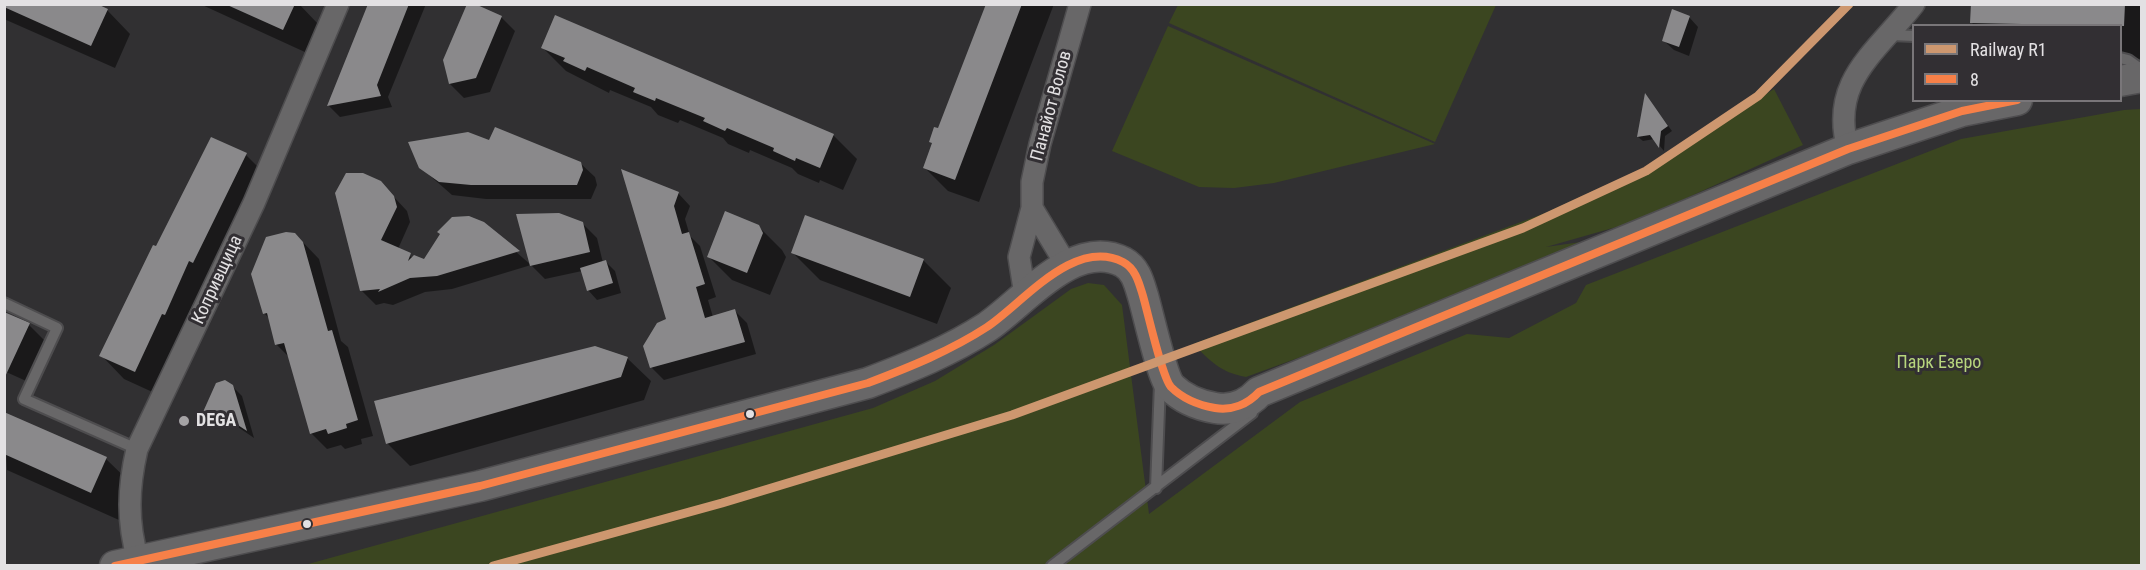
<!DOCTYPE html>
<meta charset="utf-8">
<style>
body{margin:0}
#map{position:relative;width:2146px;height:570px;overflow:hidden;background:#313032;font-family:"Roboto Condensed",sans-serif}
canvas{display:block}
.frame{position:absolute;inset:0;border:6px solid #e3e1e3;pointer-events:none}
.legend{position:absolute;left:1912px;top:24px;width:210px;height:78px;box-sizing:border-box;background:#322f33;border:2px solid #797679;margin:0;padding:8px 10px;list-style:none;font-size:18px;color:#e3e1e3}
.legend li{display:flex;align-items:center;gap:12px;height:30px}
.legend b{width:30px;border:2px solid #797679}
</style>
<div id="map">
<canvas width="2146" height="570"></canvas>
<div class="frame"></div>
<ul class="legend">
<li><b style="height:8px;background:#cd976f"></b>Railway R1</li>
<li><b style="height:8px;background:#f78048"></b>8</li>
</ul>
</div>
<script>
const context = document.querySelector('canvas').getContext('2d');
context.lineJoin = 'round';
function fillPath(path, color) { context.fillStyle = color; context.fill(path, 'evenodd'); }
function stroke(path, color, width, dash) { context.strokeStyle = color; context.lineWidth = width; context.lineCap = dash ? 'butt' : 'round'; context.setLineDash(dash || []); context.stroke(path); }
function label(font, color, halo, rows, align = 'center') {
  context.font = font + ' "Roboto Condensed",sans-serif'; context.lineWidth = 6; context.setLineDash([]); context.textBaseline = 'middle'; context.strokeStyle = halo; context.fillStyle = color; for (const [text, x, y, turn = 0] of rows) {
    context.save(); context.translate(x, y); context.rotate((+turn || 0) * Math.PI / 180); context.textAlign = isNaN(turn) ? turn : align; if (halo) context.strokeText(text, 0, 0); context.fillText(text, 0, 0); context.restore();
  }
}
const green = new Path2D(`
 M1178 5V4L1496 5 1435 142 1169 23Z
 M1168 26 1435 144 1274 183 1234 188 1199 187 1112 151Z
 M1774 89 1803 145 1634 222 1546 247 1637 234 1246 377C1219 372 1211 361 1193 344L1545 213 1667 157Z
 M2141 109V565L301 566 873 408 935 381 994 345 1071 289 1088 283 1104 285 1122 305 1149 514 1300 402 1467 334 1509 338 1576 303 1586 285 1961 139 2124 110Z`);
const shadow = new Path2D(`
 M4 4 107 10 130 34 115 68 4 19Z
 M200 4H299L319 25 307 53Z
 M369 4H426L388 97 392 107 340 117 328 105Z
 M987 4H1054L979 202 948 191 924 167Z
 M1972 4H2142V59L2120 58V26H1975L1971 22Z
 M501 17 515 31 490 92 464 98 450 84Z
 M556 17 834 136 857 159 843 190 820 180 819 183 798 174 792 168 750 150 749 153 728 144 723 138 680 120 678 123 658 115 651 107 610 90 609 93 566 71 542 47Z
 M1689 17 1698 27 1689 56 1674 50 1664 41Z
 M1646 96 1672 131 1665 136 1664 151 1654 139 1643 141 1638 137Z
 M490 142 580 163 595 177 597 185 591 199H486L452 195 420 167Z
 M246 155 269 178 159 395 124 379 101 355 157 248Z
 M623 172 678 193 690 206 685 219 690 236 700 246 716 297 708 300 713 317 735 311 747 323 756 354 664 380 652 368 668 320Z
 M380 182 407 211 410 222 398 249 413 258 425 261 483 223 531 265 582 223 597 238 603 263 606 262 615 271 621 293 597 300 588 290 582 271 545 279 531 265 452 289 425 292 393 305 384 303 376 305 362 291Z
 M758 226 782 250 786 257 770 295 732 280 709 257Z
 M295 234 319 259 341 341 348 347 373 436 361 439 362 444 345 449 341 445 327 449 311 433 290 358 276 344 270 319 264 313Z
 M793 253 923 260 951 288 937 324 820 280Z
 M29 325 52 348 35 385 4 371Z
 M627 358 651 381 644 400 410 466 387 443Z
 M232 386 242 396 254 438 235 425 227 427 215 421 205 411Z
 M4 413 106 459 134 486 119 520 7 470Z`);
const building = new Path2D(`
 M4 4H97L108 9 91 46 4 7Z
 M225 4H295L283 30Z
 M368 4H409L377 85 381 96 327 106Z
 M467 4H475L502 16 476 78 449 84 443 60Z
 M986 4H1022L955 180 923 168 932 143 929 142 934 127 938 128Z
 M1971 4H2125L2124 26 1970 23Z
 M1672 9 1690 16 1679 47 1662 41Z
 M555 15 834 134 820 168 796 158 795 161 773 151 774 148 727 128 725 131 703 121 705 118 656 98 655 101 633 92 635 88 587 67 585 71 563 61 565 58 541 48Z
 M1645 93 1668 126 1661 131 1659 148 1650 135 1637 137Z
 M495 127 581 162 583 170 577 185H471L439 182 419 168 408 142 468 132 489 140Z
 M211 137 247 153 193 263 189 261 165 315 162 314 135 372 99 356 153 245 156 246Z
 M621 169 679 192 674 206 682 234 689 232 705 284 696 287 705 318 735 309 745 342 650 368 643 346 657 323 666 319Z
 M346 173H363L381 181 394 196 397 207 381 240 411 253 408 261 414 255 424 259 440 234 437 232 452 217 469 216 484 222 520 251 437 276 410 278 378 292 380 289 360 291 335 193Z
 M725 211 759 225 763 233 747 273 707 257Z
 M559 213 583 222 590 252 530 266 516 214Z
 M805 215 924 259 910 297 791 253Z
 M286 232 295 233 303 242 328 331 332 330 358 420 346 424 347 428 328 434 326 429 310 434 284 343 275 345 267 313 263 314 251 274 266 237Z
 M606 260 613 283 587 291 580 268Z
 M4 312 30 323 4 379Z
 M595 346 628 357 621 377 386 444 374 401Z
 M225 380 233 385 247 431 224 416 217 419 203 412 216 383Z
 M4 412 107 457 91 493 4 454Z`);
const service = new Path2D(`
 M1891 35 1914 36
 M2120 58 2128 60 2142 70
 M4 303 57 328 24 399 137 449
 M1156 488 1160 383
 M1052 566 1252 413`);
const minor = new Path2D(`
 M1848 149C1829 81 1876 53 1914 4
 M1032 208 1067 266
 M1025 295 1019 257 1032 208V182L1040 144 1080 4
 M138 560C127 522 128 488 137 449L254 203 338 4`);
const secondary = new Path2D(`
 M2120 81 2142 77
 M115 566 480 486 868 383C910 367 950 351 987 327 1023 303 1074 237 1123 262 1136 269 1139 283 1143 296 1148 313 1162 377 1171 387 1183 399 1198 405 1215 408 1232 411 1248 404 1259 392L1848 149 1962 111 2017 100`);
const bus1 = new Path2D(`
 M115 566 480 486 868 383C910 367 950 351 987 327 1023 303 1074 237 1123 262 1136 269 1139 283 1143 296 1148 313 1162 377 1171 387 1183 399 1198 405 1215 408 1232 411 1248 404 1259 392L1848 149 1962 111 2017 100`);
const rail1 = new Path2D(`
 M493 566 722 503 1012 415 1523 228 1646 171 1758 96 1849 4`);
const markers = [
 [750,414,5,"#e3e1e3"],
 [184,421,6,"#a5a3a5"],
 [307,524,5,"#e3e1e3"]
];
const streetNames = [
 ["Панайот Волов",1052,106,-75],
 ["Копривщица",218,280,-65]
];
const parkNames = [
 ["Парк Езеро",1939,363]
];
const poiNames = [
 ["DEGA",196,421]
];
fillPath(green, '#3b4620');
fillPath(shadow, '#0007');
fillPath(building, '#8a898b');
stroke(service, '#4e4d4f', 14);
stroke(minor, '#4e4d4f', 24);
stroke(secondary, '#4e4d4f', 33);
stroke(service, '#686768', 10);
stroke(minor, '#686768', 21);
stroke(secondary, '#686768', 30);
stroke(bus1, '#f78048', 8);
stroke(rail1, '#cd976f', 9);
for (const [x, y, r, color] of markers) { const dot = new Path2D(); dot.arc(x, y, r, 0, 2 * Math.PI); context.fillStyle = color; context.fill(dot); stroke(dot, '#322f33', 2); }
label('18px', '#e3e1e3', '#322f33', streetNames);
label('18px', '#b7d57d', '#322f33', parkNames);
label('bold 18px', '#e3e1e3', '#322f33', poiNames, 'left');
</script>
